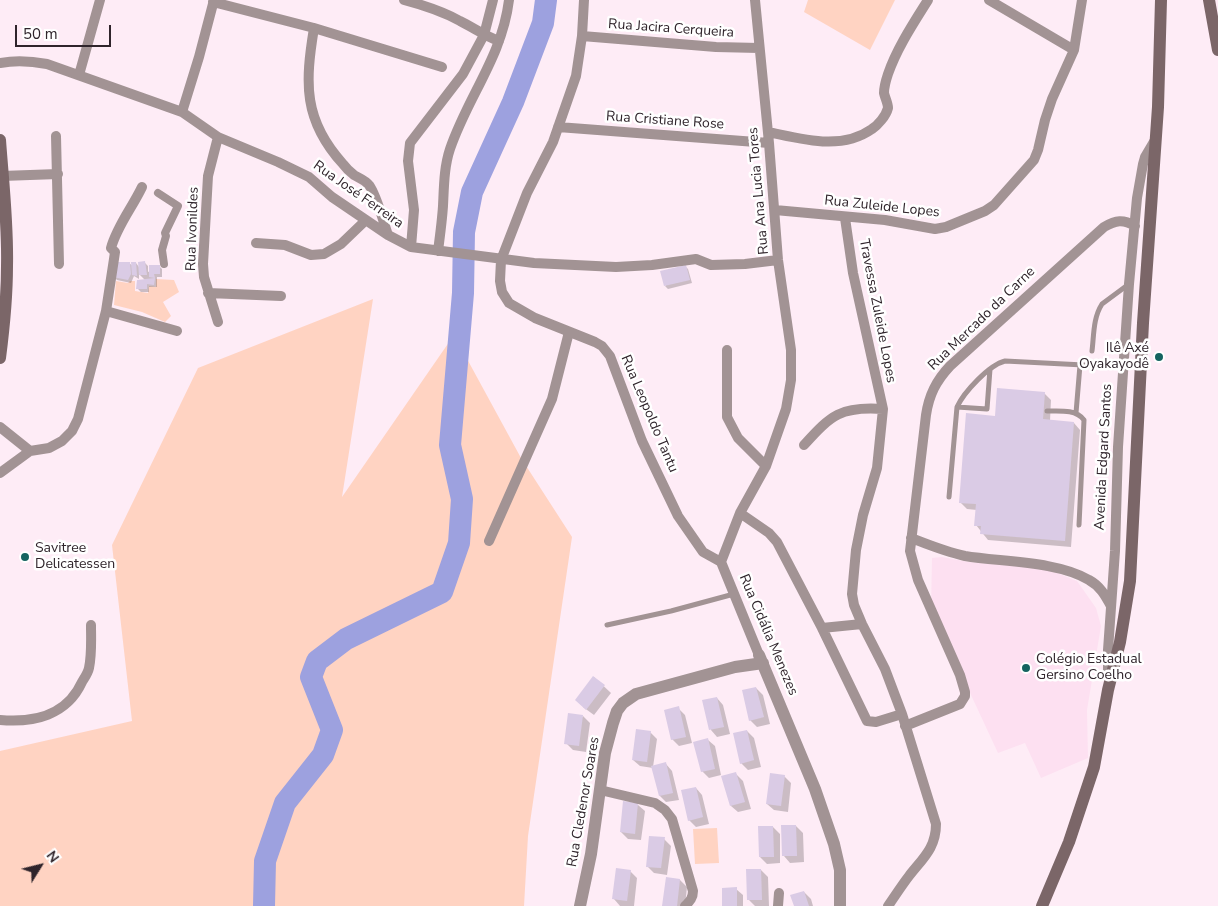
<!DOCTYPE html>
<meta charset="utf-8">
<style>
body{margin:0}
#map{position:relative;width:1218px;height:906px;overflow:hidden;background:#feecf6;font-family:"Nunito Sans",sans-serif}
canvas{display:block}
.north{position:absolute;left:15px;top:841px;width:50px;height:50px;-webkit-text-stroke:4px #fff;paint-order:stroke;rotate:54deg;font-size:14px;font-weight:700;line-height:20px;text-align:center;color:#2f242b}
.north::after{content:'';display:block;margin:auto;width:18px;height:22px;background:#2f242b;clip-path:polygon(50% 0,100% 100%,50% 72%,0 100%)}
.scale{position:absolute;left:15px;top:25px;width:96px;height:22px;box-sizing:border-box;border:2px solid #2f242b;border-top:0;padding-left:6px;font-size:15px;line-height:18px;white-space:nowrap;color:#2f242b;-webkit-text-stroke:4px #fff;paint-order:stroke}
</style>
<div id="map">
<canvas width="1218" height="906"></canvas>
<div class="north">N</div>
<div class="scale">50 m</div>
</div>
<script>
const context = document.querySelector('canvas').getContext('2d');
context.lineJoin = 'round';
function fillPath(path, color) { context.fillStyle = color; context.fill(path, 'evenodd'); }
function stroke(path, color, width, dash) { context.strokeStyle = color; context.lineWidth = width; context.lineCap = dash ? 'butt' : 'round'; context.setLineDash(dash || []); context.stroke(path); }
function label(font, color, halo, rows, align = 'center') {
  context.font = font + ' "Nunito Sans",sans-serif'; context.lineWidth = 5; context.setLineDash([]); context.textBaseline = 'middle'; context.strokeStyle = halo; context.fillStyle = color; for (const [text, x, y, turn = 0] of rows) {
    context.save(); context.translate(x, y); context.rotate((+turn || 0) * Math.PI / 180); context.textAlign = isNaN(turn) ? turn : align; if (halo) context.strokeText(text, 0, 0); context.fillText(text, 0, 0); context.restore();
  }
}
const built = new Path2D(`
 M942 557 969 562 1045 568 1077 581 1096 608 1101 626 1087 710 1088 758 1041 778 1025 743 998 753 931 609 932 558Z`);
const green = new Path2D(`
 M808 0H895L870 50 804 12Z
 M156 279 174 280 179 292 163 302 171 316 165 322 142 312 114 305 116 281 128 283 130 281H135V291L148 293 149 286 156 287Z
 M373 299 342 497 454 335 521 458 572 537 528 836 524 906H0V751L132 721 112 545 198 368Z
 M717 828 719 863 695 864 693 829Z`);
const shadow = new Path2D(`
 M129 263 133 266 136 263 139 267 145 263 148 266V272L159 266 162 269V277H157V287H149V292H141L138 289 145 280 139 274V279L134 276 131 283 117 280 114 277Z
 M685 266 688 269 692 283 668 289 665 286Z
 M1044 393 1051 400 1050 421 1074 423 1080 430 1071 547 988 540 976 525 977 510 967 509 960 502 996 417Z
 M594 677 611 693 594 715 583 707Z
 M756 688 763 695 770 724 757 727 750 720Z
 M717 698 723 705 730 734 717 737 711 730 704 701Z
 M678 708 685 715 692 743 679 746 672 739Z
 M583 716 590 723 586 752 573 750 566 743Z
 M747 731 754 738 761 767 748 770 741 763Z
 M650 732 657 739 653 767 666 764 672 771 679 800 666 802 660 796 653 768 640 766 633 760Z
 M708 740 715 746 721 775 709 778 702 771Z
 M736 774 743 781 751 809 738 812 731 806Z
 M784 776 791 783 788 812 774 810 767 804Z
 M696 788 702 795 709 824 696 827 689 820Z
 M624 803 638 805 645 811 641 840 628 839 621 832Z
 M796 826 803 833 804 862 790 863 784 856Z
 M773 827 780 834V863L767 864 760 857Z
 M664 839 671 846 667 875 654 873 647 866Z
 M761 870 768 877 769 906H755L749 900Z
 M630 871 637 878 634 906H620L614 899Z
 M667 879 680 880 687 887 685 906H663Z
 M736 889 743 895V906H723Z
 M804 892 811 899 813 906H795Z`);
const river = new Path2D(`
 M264 906 265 861 285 803 323 755 332 730 311 677 317 661 346 639 442 592 459 543 462 499 450 445 463 293 464 232 472 192 513 102 543 23 546 0`);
const building = new Path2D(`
 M145 261 147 275H139L138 262Z
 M116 262H130L131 274 128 280 113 277Z
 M131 262H136L137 276 132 275Z
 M149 265H160V274H154L155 278 149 277Z
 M686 265 690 280 664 286 660 271Z
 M155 278 154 285 147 284V289H136L137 280Z
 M997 388 1045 392 1043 419 1074 422 1065 541 980 534 981 526H974L976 504 959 503 966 413 995 416Z
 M593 676 605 685 586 710 575 700Z
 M756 687 764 717 749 721 742 690Z
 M717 697 724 727 709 730 702 700Z
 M679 706 686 737 671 740 664 710Z
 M568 713 583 715 579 746 564 744Z
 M636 729 651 731 647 762 632 760Z
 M747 730 754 760 740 764 733 733Z
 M708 738 715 769 701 772 693 742Z
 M666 762 673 793 659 796 651 766Z
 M736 772 745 802 730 806 721 776Z
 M770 773 785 775 781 806 766 804Z
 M696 787 703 817 688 821 681 790Z
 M623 801 638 803 635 834 620 832Z
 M781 825H796L797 856H782Z
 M758 826H773L774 857H759Z
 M649 836 665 837 661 868 646 867Z
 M616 868 631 870 627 901 612 899Z
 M746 869H761L762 900H747Z
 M666 877 680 879 677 906H662Z
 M737 887V906H722V888Z
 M804 891 809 906H794L790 895Z`);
const service = new Path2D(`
 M1092 351C1094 335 1093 318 1102 304L1129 284
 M957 407 987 409 990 369
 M1047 411C1059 411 1076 409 1084 420L1079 525
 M1076 413 1080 365
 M949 497 957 407C964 392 989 365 1005 361L1123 367
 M607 625 671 611 734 594`);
const pedestrian = new Path2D(`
 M158 193 178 206 165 233 166 236 162 250 164 264`);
const minor = new Path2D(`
 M404 0C423 5 442 11 460 21 474 28 485 36 499 41
 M584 0 582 36 576 76 553 142 527 193 501 260 500 281 502 292 509 303 535 318 595 342 602 346 610 356 642 441 678 516 703 552 721 562
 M755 0 769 143 778 260 791 350V380L786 409 766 466 740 513 721 562 759 655
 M989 0 1074 50
 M213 2 314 28 442 67
 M314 28C305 83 303 120 343 164 346 168 350 172 354 175 359 178 365 180 369 185 377 196 383 221 388 235
 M582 36 716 47 759 48
 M0 63C16 60 31 61 47 64L182 112 218 137 278 162 309 177 332 197 388 235 411 247 534 263 616 267 652 265 696 259 711 265 745 264 778 260
 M79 75 100 0
 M182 112 199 57 214 0
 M558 127 769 143
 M768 132C802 139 841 151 872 129 878 125 886 116 888 108 888 103 885 98 884 93 884 87 886 80 888 74 897 48 913 24 928 0
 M56 136 59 264
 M2 176 58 174
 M775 210 885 220 935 229 946 227 985 211 994 205 1034 160 1038 150 1045 120 1052 99 1074 50 1082 0
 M845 218 853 273 883 409 877 468 863 515 856 550 852 594 854 605 862 624 885 669 902 714 936 824C936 848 923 858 909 876 902 885 895 896 888 906
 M256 243 285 245 311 255 324 254 341 244 366 220
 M411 247 414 210 408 161 410 143 463 74 484 35 493 0
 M438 251C440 236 442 221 443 206 444 186 444 167 450 149 468 96 502 57 509 0
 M208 293 281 296
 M106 311 177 331
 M218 322 204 277 203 264 208 176 218 137
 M727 350V417L738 438 766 466
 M0 427 30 451
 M804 445C831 415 841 406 883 409
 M0 473 30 451 49 448 62 441 72 431 78 419 106 311 114 259 115 252 111 248C117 226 132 208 142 187
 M740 513 769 533 777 542 822 628 862 624
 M911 538C929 545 946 552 965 556 1001 562 1058 561 1089 580 1100 586 1105 595 1111 606
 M489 541 552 399 569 332
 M822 628 867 721 876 722 902 714
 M1108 676V650L1115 551 1118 447 1129 284 1137 198 1143 164 1145 157 1155 140
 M0 720C34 723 67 715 82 682 85 677 88 673 89 668 92 654 91 639 91 625
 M905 726 960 704 965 696V692L960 675 918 580 910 551 926 415C929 395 936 381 950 366L1104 227C1116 220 1123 219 1135 226
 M600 790 655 803 665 810 672 819 693 891C693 898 690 901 685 906
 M778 906 779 893`);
const tertiary = new Path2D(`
 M759 655 815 789 834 844 840 870V906
 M580 906 591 854 605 753 613 723 617 711 623 703 636 694 735 667 763 663`);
const secondary = new Path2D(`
 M1209 0 1218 50
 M0 140C3 182 8 224 7 266 7 297 4 327 0 358
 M1042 906 1069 842 1094 767 1108 690 1120 642 1130 581 1143 323 1158 107 1161 0`);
const markers = [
 [1159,357,5,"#156360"],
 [25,557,5,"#156360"],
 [1026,668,5,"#156360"]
];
const streetNames = [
 ["Rua Jacira Cerqueira",671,29,4],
 ["Rua Cristiane Rose",665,121,4],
 ["Rua Ana Lucia Tores",759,191,-95],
 ["Rua José Ferreira",358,195,35],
 ["Rua Zuleide Lopes",882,207,6],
 ["Rua Ivonildes",193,229,-88],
 ["Travessa Zuleide Lopes",877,311,79],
 ["Rua Mercado da Carne",982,319,-44],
 ["Rua Leopoldo Tantu",649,414,67],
 ["Avenida Edgard Santos",1104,457,-87],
 ["Rua Cidália Menezes",768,635,67],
 ["Rua Cledenor Soares",584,802,-80]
];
const poiNames = [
 ["Ilê Axé",1149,349,"right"],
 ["Oyakayodê",1149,365,"right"],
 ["Savitree",35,549],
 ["Delicatessen",35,565],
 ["Colégio Estadual",1036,660],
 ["Gersino Coelho",1036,676]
];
fillPath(built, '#fde0f1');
fillPath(green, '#ffd3c2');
fillPath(shadow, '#0003');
stroke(river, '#9da1df', 22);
fillPath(building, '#dacbe5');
stroke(service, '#a29394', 5);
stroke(pedestrian, '#a29394', 8);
stroke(minor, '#a29394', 10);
stroke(tertiary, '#a29394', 12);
stroke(secondary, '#7b6668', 12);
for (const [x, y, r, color] of markers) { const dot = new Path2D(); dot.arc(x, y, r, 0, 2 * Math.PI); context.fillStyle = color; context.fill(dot); stroke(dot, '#fff', 2); }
label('14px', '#2f242b', '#fff', streetNames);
label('14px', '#2f242b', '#fff', poiNames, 'left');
</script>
